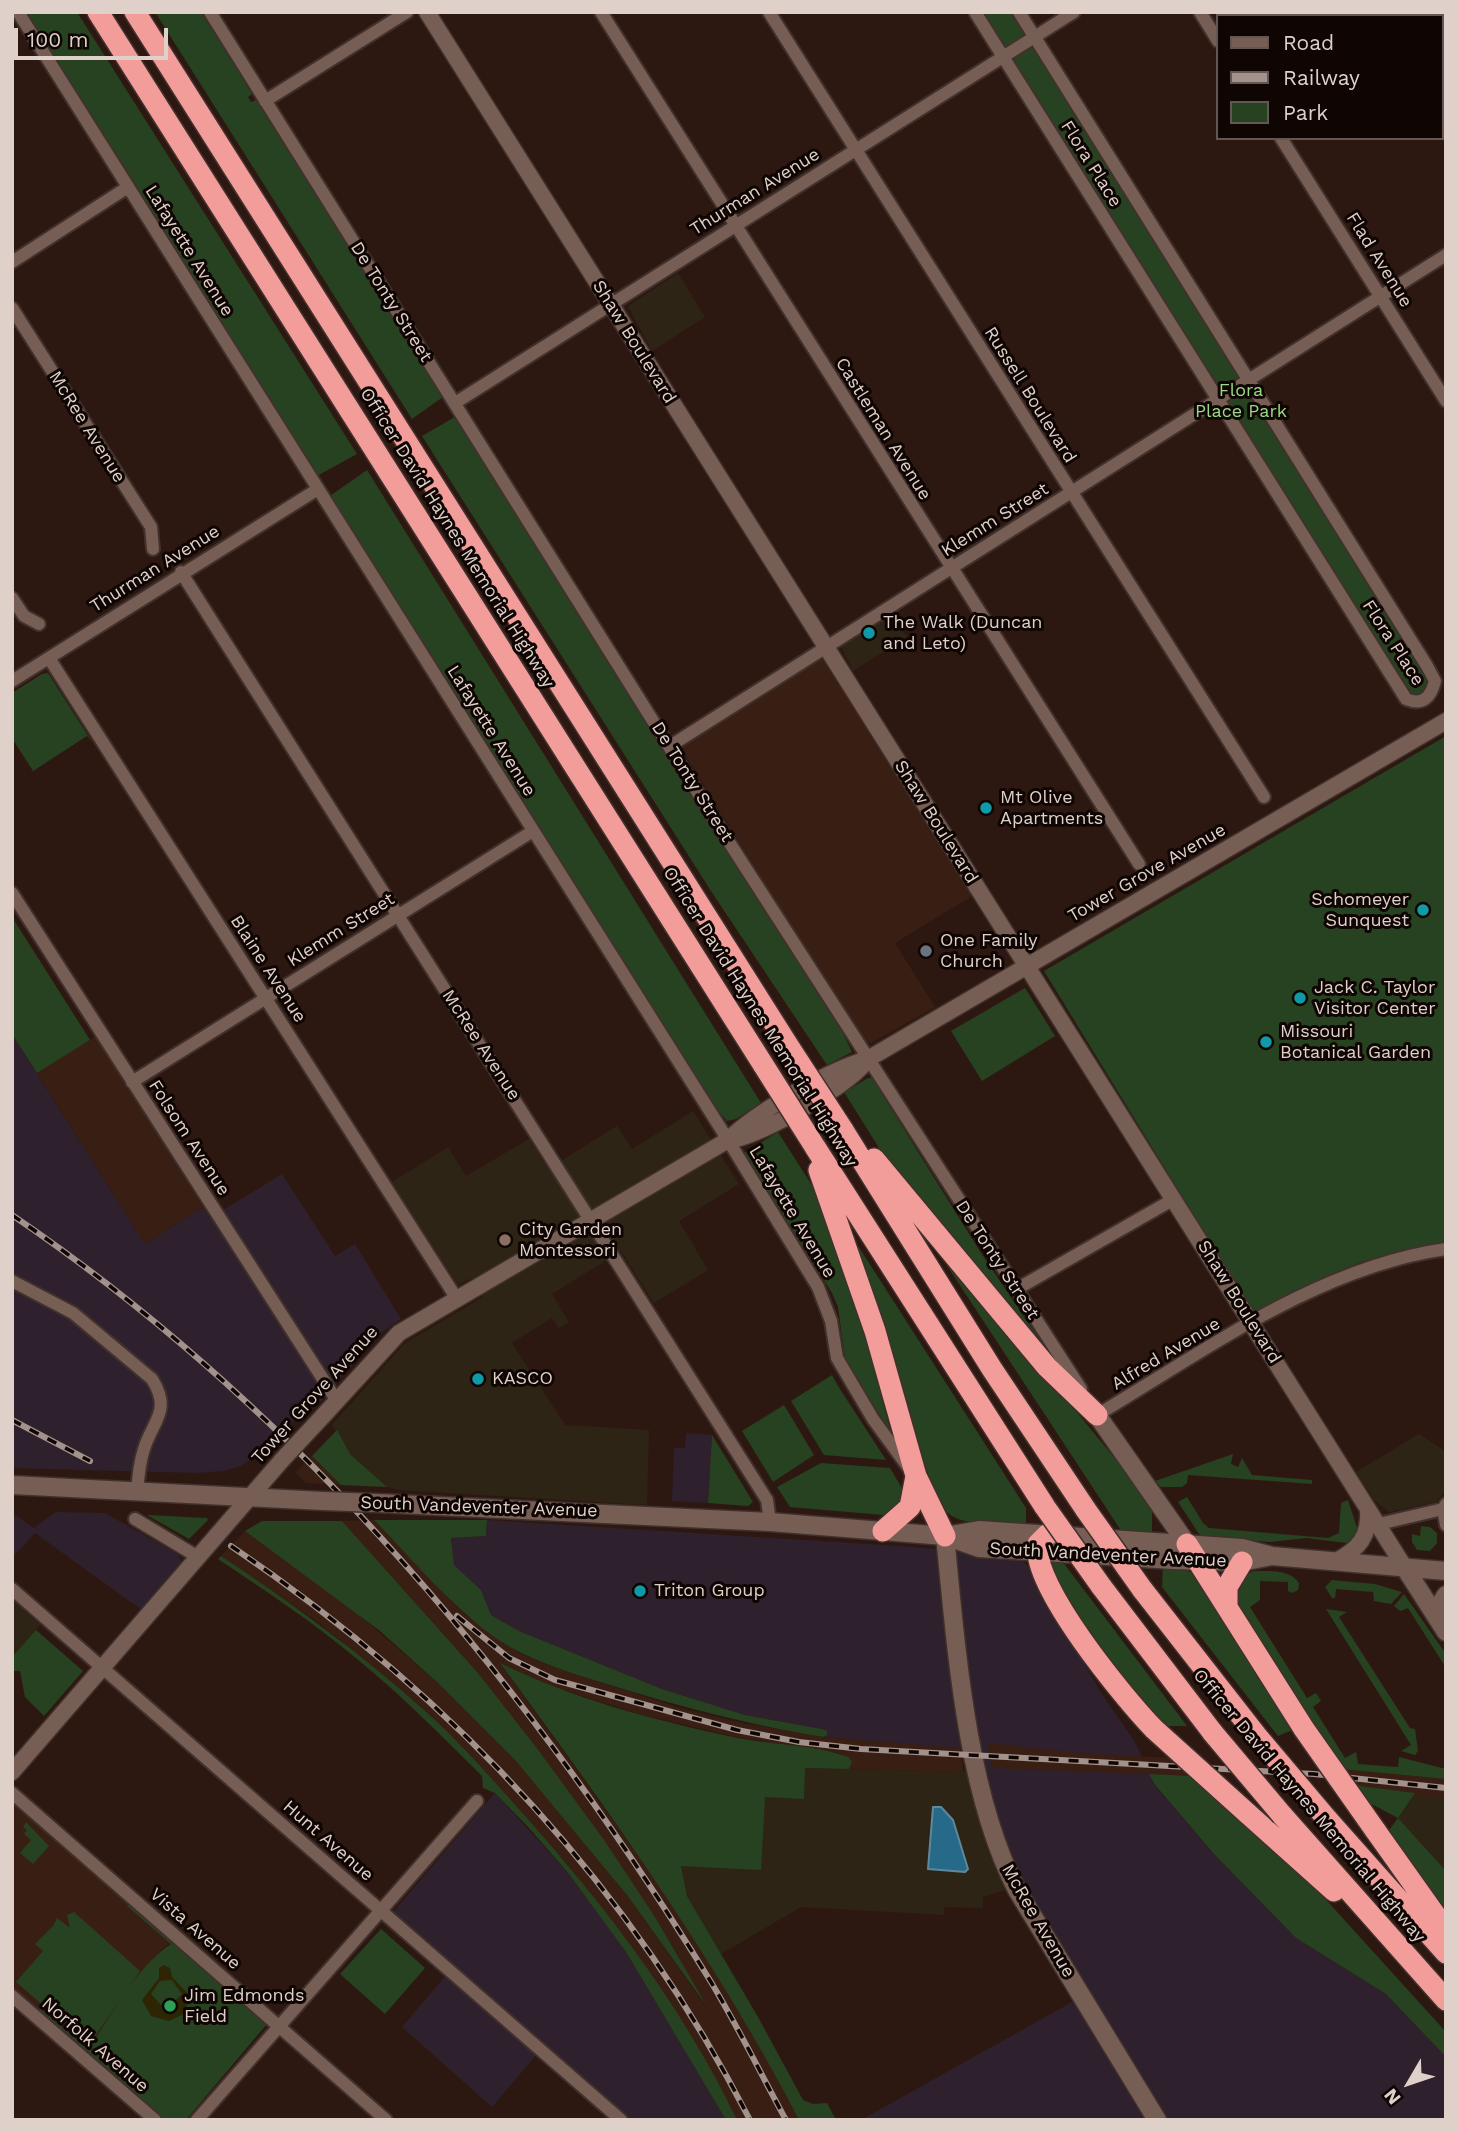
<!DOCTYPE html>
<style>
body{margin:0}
#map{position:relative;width:1458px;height:2132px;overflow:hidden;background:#2d1811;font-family:"Work Sans",sans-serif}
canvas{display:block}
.frame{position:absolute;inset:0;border:14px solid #dfd0ca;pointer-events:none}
.legend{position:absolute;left:1216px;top:14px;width:228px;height:126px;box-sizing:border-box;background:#0f0604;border:2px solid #625753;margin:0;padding:9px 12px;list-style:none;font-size:21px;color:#dfd0ca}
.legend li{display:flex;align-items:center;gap:14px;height:35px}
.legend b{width:35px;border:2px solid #625753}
.north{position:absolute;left:1374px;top:2048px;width:70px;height:70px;-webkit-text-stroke:5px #0f0604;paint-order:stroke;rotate:231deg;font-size:19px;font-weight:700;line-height:28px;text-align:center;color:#dfd0ca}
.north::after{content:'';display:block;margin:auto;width:24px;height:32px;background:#dfd0ca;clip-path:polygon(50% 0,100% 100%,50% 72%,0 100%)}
.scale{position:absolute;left:14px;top:28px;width:154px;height:32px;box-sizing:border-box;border:4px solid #dfd0ca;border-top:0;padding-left:9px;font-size:21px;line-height:24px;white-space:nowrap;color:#dfd0ca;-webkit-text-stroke:5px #0f0604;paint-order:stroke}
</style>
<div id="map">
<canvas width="1458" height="2132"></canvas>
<div class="frame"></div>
<ul class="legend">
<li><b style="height:9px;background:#775e54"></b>Road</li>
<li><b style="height:9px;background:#a3928c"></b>Railway</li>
<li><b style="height:19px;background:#274220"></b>Park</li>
</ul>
<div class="north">N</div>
<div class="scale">100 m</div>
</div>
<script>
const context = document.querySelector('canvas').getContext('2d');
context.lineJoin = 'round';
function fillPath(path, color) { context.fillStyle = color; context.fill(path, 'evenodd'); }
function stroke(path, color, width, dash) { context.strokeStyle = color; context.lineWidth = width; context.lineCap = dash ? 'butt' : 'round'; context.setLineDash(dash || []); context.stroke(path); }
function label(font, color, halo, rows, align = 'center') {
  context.font = font + ' "Work Sans",sans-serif'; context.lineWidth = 6; context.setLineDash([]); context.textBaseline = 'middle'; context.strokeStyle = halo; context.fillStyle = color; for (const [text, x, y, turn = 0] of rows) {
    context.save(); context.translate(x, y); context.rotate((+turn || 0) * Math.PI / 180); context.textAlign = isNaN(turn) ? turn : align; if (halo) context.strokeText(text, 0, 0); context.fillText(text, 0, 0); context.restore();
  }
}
const commercial = new Path2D(`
 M678 273 705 317 652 351 628 306Z
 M892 613 907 637 853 671 841 646Z
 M693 1111 739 1184 679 1221 708 1270 654 1303 621 1251 552 1294 569 1322 559 1328 552 1318 512 1343 565 1425 649 1430 647 1505 398 1490 387 1487 350 1454 332 1425 404 1344 483 1297 472 1278 459 1284 455 1280 392 1182 448 1147 466 1176 529 1139 548 1169 617 1126 632 1149Z
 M1419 1434 1446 1452V1491L1435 1502 1389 1512 1375 1501 1356 1472Z
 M12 1600 40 1625 12 1658Z
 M583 1713 804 1768 969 1772 986 1846 1005 1890 983 1897V1908L944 1907V1915L801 1907 721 1954 687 1896 681 1865Z
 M1415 1793 1446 1799V1871L1398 1818Z`);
const industrial = new Path2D(`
 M12 1034 145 1244 203 1207 210 1218 282 1174 335 1256 355 1244 401 1319 379 1334 321 1401 312 1402 268 1447 241 1466 223 1471 197 1473 12 1468Z
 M686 1433 712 1435 708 1503 672 1501 674 1448H685Z
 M56 1512 105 1513 178 1554 182 1563 142 1610 35 1533 12 1558V1513L34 1528Z
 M487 1520 916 1547 1021 1559 1032 1571 1101 1693 1135 1742 1155 1786 1215 1855 1296 1938 1386 1994 1446 2057V2120H861L1090 1992 1036 1906 1010 1858 990 1793 983 1751 823 1737 827 1735 822 1729 745 1715 662 1689 519 1631 491 1615 481 1590 454 1565 451 1538 486 1536Z
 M495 1793 569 1874 626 1952 726 2120H629L544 2046 492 2107 402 2027 454 1966 393 1912Z`);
const built = new Path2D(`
 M821 657 972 896 895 943 935 1007 871 1043 861 1039 681 748 682 744Z
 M96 1036 203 1207 145 1244 37 1073Z
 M312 1456 341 1485 306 1483 295 1473Z
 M374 1520 464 1614 519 1653 553 1667 684 1709 743 1723 823 1737 960 1748 963 1772 849 1769 852 1762 838 1753 735 1737 639 1714 540 1683 501 1665 663 1890 737 2004 799 2120H737L697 2046 652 1976 568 1865 508 1797 426 1711 388 1679 318 1622 221 1556 245 1531 345 1603 439 1684 516 1761 569 1821 627 1895 707 2008 655 1917 478 1673 342 1521Z
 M988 1743 1080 1753 1173 1758 1193 1776 992 1768Z
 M1341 1769 1446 1779V1799L1353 1785Z
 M12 1803 172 1942 162 1949 147 1966 86 2052 12 1987Z`);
const green = new Path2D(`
 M26 12H77L357 454 317 476Z
 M155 12H201L252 94 248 97 251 102 256 100 443 397 412 419Z
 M975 12H1019L1435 681 1414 702Z
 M455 417 842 1031 852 1052 827 1065 711 891 422 436Z
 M367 470 761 1103 736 1119 727 1121 716 1108 330 496Z
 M48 673 92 742 87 736 33 771 12 738V693L42 674Z
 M1446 736V1241L1360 1262 1253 1312 1044 971Z
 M12 917 90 1040 37 1073 12 1034Z
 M1025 988 1055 1036 982 1081 951 1031Z
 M868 1078H872L981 1253 1063 1374 901 1183 844 1092Z
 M778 1132 818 1195 860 1314 891 1433 845 1358 838 1307 832 1293 744 1153Z
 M853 1238 1026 1508V1526C1006 1525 961 1526 948 1513 927 1493 905 1389 893 1356 880 1317 864 1279 850 1240Z
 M940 1255 1018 1341 1136 1484 1152 1509V1534L1122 1532Z
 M832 1375 838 1386 886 1460 824 1455 791 1401Z
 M784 1405 814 1455 773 1482 742 1431Z
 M337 1430 350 1454 387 1487 341 1485 312 1456Z
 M712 1435 753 1502 748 1506 708 1503Z
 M1233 1454 1231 1464 1238 1467 1242 1458 1252 1475 1312 1480V1484L1188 1475 1187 1483 1182 1487H1161L1155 1481Z
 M821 1463 890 1468 903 1490 899 1504 883 1515 790 1507 777 1487Z
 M1187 1497 1203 1523 1209 1528 1328 1538 1339 1533 1341 1503 1348 1500 1358 1531 1354 1539 1346 1543 1307 1538 1270 1542 1205 1537 1199 1534 1178 1502Z
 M147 1515 207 1518 208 1520 189 1539Z
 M374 1520H487L486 1536 451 1538 454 1565 481 1590 491 1615 519 1631 662 1689 745 1715 822 1729 827 1731V1735L823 1737C750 1725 681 1707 610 1685 569 1672 528 1661 493 1636 448 1603 413 1560 374 1520Z
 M262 1521H342L478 1673 536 1747 604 1840 655 1917 708 2008 627 1895 516 1761 439 1684 380 1631 245 1531Z
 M1421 1526 1430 1527 1437 1533V1543L1430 1551 1417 1550 1412 1542V1534L1420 1536Z
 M221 1556C292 1603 360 1653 423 1709 460 1742 493 1780 526 1817 607 1908 684 2009 737 2120H726L626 1952 569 1874 529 1828 495 1793 483 1788 482 1776C442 1736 401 1695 357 1659 313 1622 266 1591 218 1559Z
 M1062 1561 1187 1726H1161L1109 1668 1054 1576 1050 1562Z
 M1163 1567 1192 1572 1295 1729 1278 1736 1162 1587Z
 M1254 1571C1269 1571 1290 1569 1299 1583L1298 1590 1292 1593 1288 1591V1582L1260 1581V1600L1250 1607 1307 1698 1316 1693 1321 1701 1313 1707 1345 1758 1356 1752 1358 1764 1398 1767 1399 1757 1446 1769V1779L1341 1769 1313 1729 1237 1604C1235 1590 1239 1576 1254 1571Z
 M1332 1580 1375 1584 1402 1592 1391 1604 1374 1601 1373 1592 1336 1589 1335 1598H1332L1325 1587Z
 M1404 1594 1446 1654V1668L1408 1608 1400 1611 1394 1606Z
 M1326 1609 1347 1612 1339 1617 1410 1728 1415 1729 1418 1751 1415 1755 1401 1751 1411 1745Z
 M36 1630 83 1671 44 1716 25 1697 20 1671H12V1657Z
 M500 1663C573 1699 654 1720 733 1737 770 1745 813 1744 848 1757L852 1762 849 1769 805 1768 804 1799 765 1797 761 1870 681 1866 687 1896 758 2017 803 2100 813 2104 827 2103 836 2120H799C715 1957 608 1810 500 1663Z
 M1149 1774 1193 1776 1319 1892 1446 2032V2057L1386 1994 1296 1938 1215 1855 1155 1785Z
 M1353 1785 1415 1793 1398 1818 1446 1871V1914L1387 1833 1398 1818 1364 1800Z
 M26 1822 49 1846 33 1864 20 1853 31 1840 24 1834 27 1830 23 1827Z
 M129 1904 266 2025 186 2120H164L39 2011 41 2009 88 2049C112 2015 136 1967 171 1944L127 1906Z
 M74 1912 140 1971 89 2045 16 1982 43 1951 35 1944 53 1926 57 1918 70 1928 67 1915Z
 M381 1929 425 1968 385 2014 340 1974Z`);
const sand = new Path2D(`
 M164 1965 170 1968 172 1977 191 1997 182 2015 169 2021 151 2016 142 2000 159 1978V1968ZM172 1980 182 1994 166 2010 151 1994 160 1981Z`);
const water = new Path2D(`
 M933 1807H941L953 1820 968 1869 965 1872 928 1869Z`);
const minor = new Path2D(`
 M18 12 728 1140 818 1287 831 1321 837 1358 873 1419 911 1471
 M210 12 718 825 1081 1389
 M601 12 1139 864
 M769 12 1264 797
 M975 12 1406 699C1423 706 1431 697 1435 681L1427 666 1019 12
 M1200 12 1218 41
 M1379 12 1381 16
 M265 101 407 12
 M1442 115 1446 121
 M1281 138 1446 401
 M12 262 128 187
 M12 308 151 527 153 549
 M455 403 1074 12
 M181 572 767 1500 770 1522
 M12 598 24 616 39 624
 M49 658 457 1299
 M12 681 318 489
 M670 746 1446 255
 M12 893 337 1401
 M132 1082 533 831
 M12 1281 73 1313 152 1379C172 1411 153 1420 144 1449 139 1464 138 1478 137 1493
 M1015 1290 1174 1199
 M1094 1411 1097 1415C1206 1350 1319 1267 1446 1249
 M1443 1509 1446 1525
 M135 1519 198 1557
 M1379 1524 1443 1509 1446 1504
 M12 1589 621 2120
 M12 1793 386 2120
 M12 1996 155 2120
 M197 2120 477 1801`);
const tertiary = new Path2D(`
 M427 12 1405 1568
 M731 1140C761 1136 852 1084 868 1059
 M323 1416 399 1333 728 1140C756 1112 829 1070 868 1059L1446 721
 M1336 1561C1359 1549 1370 1536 1368 1509
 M12 1772 282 1460`);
const secondary = new Path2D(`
 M1097 1415 1187 1544
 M12 1485 323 1501
 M377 1503 770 1522 945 1536 979 1548 1173 1560 1242 1562 1272 1556
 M945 1536C956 1645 966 1793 1017 1890L1157 2120
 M945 1536 979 1530 1242 1548 1272 1556 1446 1571
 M1405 1568 1446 1632
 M1439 1621 1440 1605 1446 1595`);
const motorway = new Path2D(`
 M98 12 764 1066
 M135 12 791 1050
 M843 1130 992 1369 1086 1510
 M815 1147 1045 1507
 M874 1159 1047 1367 1097 1415
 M819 1170 875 1331 916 1476 945 1536
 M883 1531 910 1507 916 1476
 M1048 1534 1038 1544C1030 1584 1125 1699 1154 1729
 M1187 1544 1304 1729
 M1101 1586 1213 1733
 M1142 1589 1256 1735
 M1227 1607V1587L1242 1562
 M1247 1813 1334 1891
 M1282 1815 1446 2000
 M1327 1819 1446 1953
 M1375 1830 1446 1930`);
const rail = new Path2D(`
 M12 1215C300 1410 530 1687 711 1982 738 2027 761 2074 786 2120
 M12 1420 90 1461
 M231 1546C450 1694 629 1884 750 2120
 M457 1616 509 1658 555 1680 737 1730 799 1742 861 1749 1314 1774 1446 1788`);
const tertiaryBridge = new Path2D(`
 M282 1460 323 1416`);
const secondaryBridge = new Path2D(`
 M323 1501 377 1503`);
const motorwayBridge = new Path2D(`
 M791 1050 843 1130
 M764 1066 815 1147
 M1045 1507 1101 1586
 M1086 1510 1142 1589
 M1154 1729 1247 1813
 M1304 1729 1375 1830
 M1213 1733 1282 1815
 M1256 1735 1327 1819`);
const markers = [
 [869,633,7,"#0f9aa8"],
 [986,808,7,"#0f9aa8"],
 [1423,910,7,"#0f9aa8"],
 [926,951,7,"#6b7280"],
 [1300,998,7,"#0f9aa8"],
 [1266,1042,7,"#0f9aa8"],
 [505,1240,7,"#8d6e63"],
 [478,1379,7,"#0f9aa8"],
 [640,1591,7,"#0f9aa8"],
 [170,2006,7,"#2e9e5b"]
];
const streetNames = [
 ["Flora Place",1091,164,58],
 ["Thurman Avenue",755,192,-32],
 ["Lafayette Avenue",189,251,58],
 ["Flad Avenue",1379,260,58],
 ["De Tonty Street",391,302,58],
 ["Shaw Boulevard",634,342,58],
 ["Russell Boulevard",1030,395,58],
 ["McRee Avenue",87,427,58],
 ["Castleman Avenue",883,429,58],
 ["Klemm Street",995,520,-32],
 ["Officer David Haynes Memorial Highway",457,538,58],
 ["Thurman Avenue",155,569,-32],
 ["Flora Place",1393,643,57],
 ["Lafayette Avenue",491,731,58],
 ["De Tonty Street",692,782,58],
 ["Shaw Boulevard",936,822,58],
 ["Tower Grove Avenue",1147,873,-30],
 ["Klemm Street",341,930,-32],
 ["Blaine Avenue",268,969,57],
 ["Officer David Haynes Memorial Highway",760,1017,58],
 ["McRee Avenue",481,1045,57],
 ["Folsom Avenue",189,1138,57],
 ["Lafayette Avenue",792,1212,59],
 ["De Tonty Street",997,1260,57],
 ["Shaw Boulevard",1239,1302,58],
 ["Alfred Avenue",1166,1354,-31],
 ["Tower Grove Avenue",315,1395,-48],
 ["South Vandeventer Avenue",479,1507,2],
 ["South Vandeventer Avenue",1108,1555,3],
 ["Officer David Haynes Memorial Highway",1309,1806,50],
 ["Hunt Avenue",328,1841,41],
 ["McRee Avenue",1038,1921,60],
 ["Vista Avenue",195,1929,41],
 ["Norfolk Avenue",95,2045,41]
];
const parkNames = [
 ["Flora",1241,391],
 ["Place Park",1241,412]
];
const poiNames = [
 ["The Walk (Duncan",883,623],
 ["and Leto)",883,644],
 ["Mt Olive",1000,798],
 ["Apartments",1000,819],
 ["Schomeyer",1409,900,"right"],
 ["Sunquest",1409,921,"right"],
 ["One Family",940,941],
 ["Church",940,962],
 ["Jack C. Taylor",1314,988],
 ["Visitor Center",1314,1009],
 ["Missouri",1280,1032],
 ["Botanical Garden",1280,1053],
 ["City Garden",519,1230],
 ["Montessori",519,1251],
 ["KASCO",492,1379],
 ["Triton Group",654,1591],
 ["Jim Edmonds",184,1996],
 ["Field",184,2017]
];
fillPath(commercial, '#2e2415');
fillPath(industrial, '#2e202d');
fillPath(built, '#391e13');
fillPath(green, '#274220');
fillPath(sand, '#2d2504');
fillPath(water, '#276988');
stroke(water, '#5e889c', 2);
stroke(minor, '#41312d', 16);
stroke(tertiary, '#41312d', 19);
stroke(secondary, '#41312d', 21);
stroke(motorway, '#41312d', 24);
stroke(minor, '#775e54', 12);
stroke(tertiary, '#775e54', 16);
stroke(secondary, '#775e54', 18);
stroke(motorway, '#f39d9b', 21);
stroke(rail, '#a3928c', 6);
stroke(rail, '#0f0604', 3.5, [10]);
stroke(tertiaryBridge, '#41312d', 19, []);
stroke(secondaryBridge, '#41312d', 21, []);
stroke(motorwayBridge, '#41312d', 24, []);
stroke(tertiaryBridge, '#775e54', 16);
stroke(secondaryBridge, '#775e54', 18);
stroke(motorwayBridge, '#f39d9b', 21);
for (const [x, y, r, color] of markers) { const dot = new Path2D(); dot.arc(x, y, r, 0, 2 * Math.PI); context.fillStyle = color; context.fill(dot); stroke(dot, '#0f0604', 2.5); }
label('18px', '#dfd0ca', '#0f0604', streetNames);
label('18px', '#98da85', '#0f0604', parkNames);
label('18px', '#dfd0ca', '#0f0604', poiNames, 'left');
</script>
